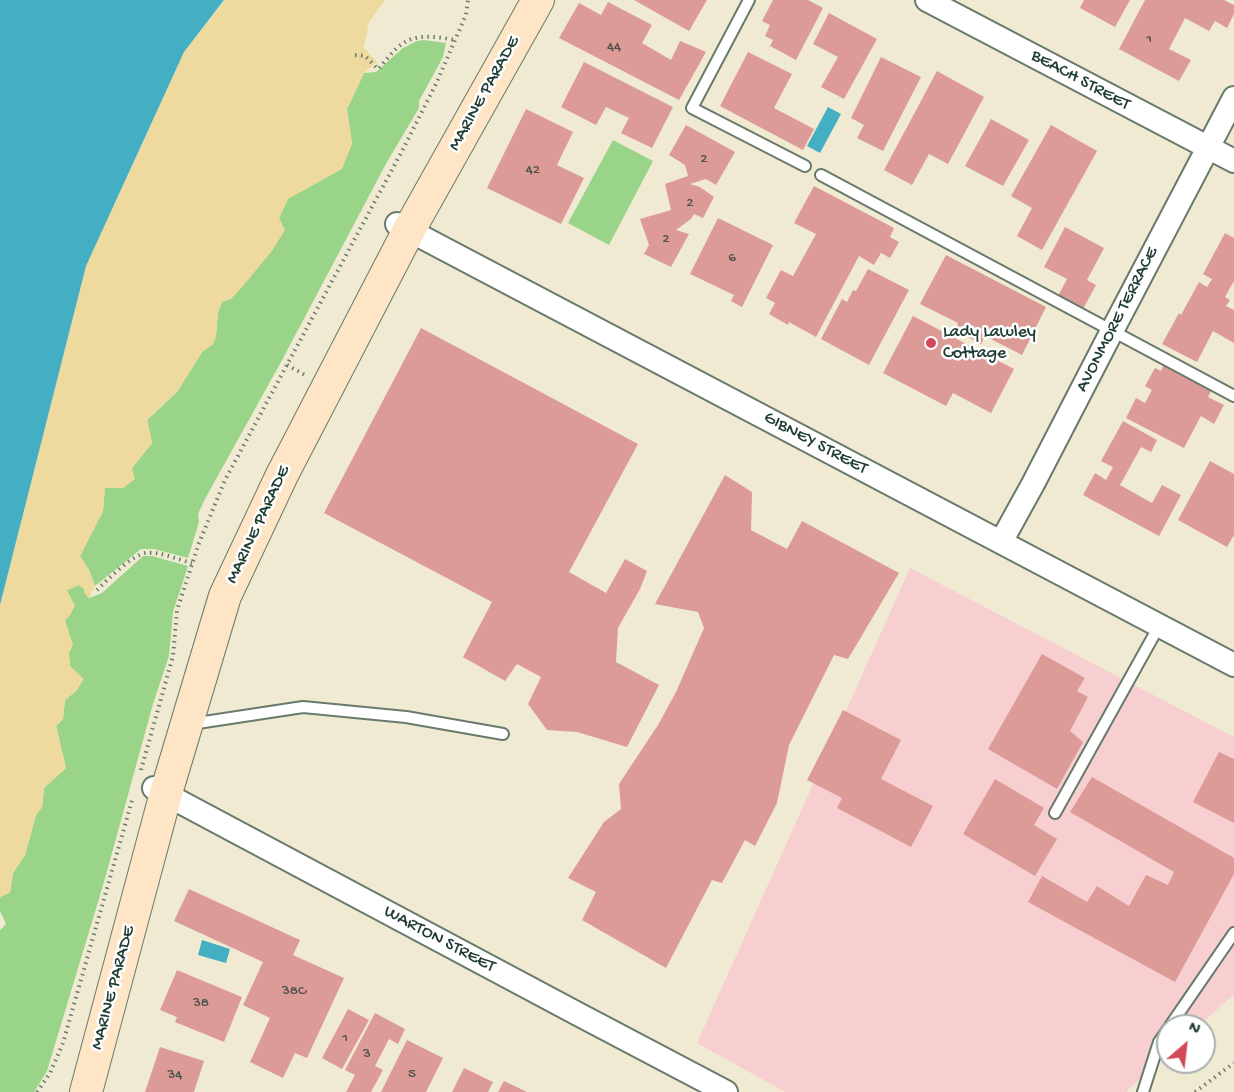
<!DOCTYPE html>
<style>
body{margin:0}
#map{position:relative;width:1234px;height:1092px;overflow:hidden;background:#f1ead3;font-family:"Gochi Hand",sans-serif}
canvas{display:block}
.north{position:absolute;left:1156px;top:1014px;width:60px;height:60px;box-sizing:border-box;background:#fff;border:2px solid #a5b1ae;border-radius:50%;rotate:28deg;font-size:16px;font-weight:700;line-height:24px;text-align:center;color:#1f3d34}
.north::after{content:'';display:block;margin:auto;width:21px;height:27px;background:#d1495b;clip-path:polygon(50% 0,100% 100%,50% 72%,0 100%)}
</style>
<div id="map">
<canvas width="1234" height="1092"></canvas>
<div class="north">N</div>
</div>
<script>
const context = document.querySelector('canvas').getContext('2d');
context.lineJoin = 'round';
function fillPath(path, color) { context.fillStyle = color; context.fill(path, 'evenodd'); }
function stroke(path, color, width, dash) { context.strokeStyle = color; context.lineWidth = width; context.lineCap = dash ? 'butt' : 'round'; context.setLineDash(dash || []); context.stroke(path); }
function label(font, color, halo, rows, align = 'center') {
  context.font = font + ' "Gochi Hand",sans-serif'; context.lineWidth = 5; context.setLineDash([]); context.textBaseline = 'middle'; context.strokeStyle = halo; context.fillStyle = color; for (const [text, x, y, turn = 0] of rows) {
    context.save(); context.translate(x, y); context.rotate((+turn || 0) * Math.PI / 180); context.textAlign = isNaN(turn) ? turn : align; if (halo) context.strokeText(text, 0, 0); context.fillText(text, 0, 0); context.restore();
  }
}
const built = new Path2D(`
 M910 568 1234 737V994L1199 1026H1168V1054L1126 1092H785L697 1043Z`);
const green = new Path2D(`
 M424 40 446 43 443 57 419 101V108L387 162 281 362 205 499 198 514 199 522 188 558 154 549H141L95 586 89 570 80 556 103 511 105 487 123 488 132 468 152 443 147 420 177 392 202 352 213 344 216 336 218 312 222 302 279 218 288 199 352 144 347 109 364 73 376 72 403 48 417 41Z
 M613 140 653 161 609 245 568 223Z
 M143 556H152L188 566 173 612 169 656 153 704 104 882 47 1071 34 1092H0V930L6 924 0 911V897L10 892 13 873 25 855 36 815 42 807 44 788 66 768 56 726 63 719 65 700 77 690 70 666 65 620 70 615 67 590 79 585 84 589 89 598 102 593Z`);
const sand = new Path2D(`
 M225 0H385L369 22 364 48 377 62 364 73 347 109 352 144 342 169 288 199 279 218 285 230 272 251 243 286 231 299 222 302 218 312 216 336 213 344 202 352 177 392 147 419 152 443 132 468 135 479 123 488H105L103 511 80 556 89 570 95 586 89 598 84 593V589L79 585 67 590 75 606 70 615 65 620 73 645 69 653 70 666 84 679 77 690 65 700 63 719 56 726 66 768 44 788 42 807 36 815 25 855 13 873 10 892 1 897 0 899V605L86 266 184 52Z`);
const water = new Path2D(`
 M0 0H224L184 52 86 266 0 605Z
 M828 107 841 114 820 153 807 146Z
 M202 940 230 949 226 963 198 955Z`);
const building = new Path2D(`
 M634 0H707L689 31Z
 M773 0H808L823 8 796 60 770 46 773 40 765 36 770 25 762 21Z
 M1084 0H1130L1115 27 1080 8Z
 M1145 0H1224L1234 5V14L1227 28 1215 21 1209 31 1185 18 1169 49 1191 60 1179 81 1119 49Z
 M608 2 652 25 642 43 671 60 680 41 706 52 679 100 559 38 579 3 601 15Z
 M829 13 877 39 844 99 821 87 838 57 813 44Z
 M748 52 792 74 774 108 814 129 803 150 720 106Z
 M881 57 921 77 883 151 857 138 864 125 851 118Z
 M584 62 673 107 652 148 621 133 629 118 606 107 596 125 561 107Z
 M937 71 984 97 948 164 929 154 912 185 884 170Z
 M526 109 573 132 557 165 584 178 561 224 487 188Z
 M991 119 1029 140 1003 186 965 166Z
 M686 125 735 152 716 185 706 179 690 184 700 187 714 197 703 218 694 214 691 219 676 230 689 234 671 267 644 254 649 245 640 219 671 210 665 184 688 176 685 165 669 155Z
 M1051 125 1097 151 1042 250 1017 236 1032 208 1011 196Z
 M814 186 894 228 890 237 899 242 890 258 881 253 874 265 859 256 816 337 789 322 788 325 769 314 775 303 766 298 781 270 793 276 816 234 794 223Z
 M718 218 773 245 742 307 731 301 734 295 690 274Z
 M1065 227 1104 248 1087 280 1096 285 1083 309 1058 296 1067 279 1044 267Z
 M1225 233 1234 238V281L1225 297 1230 300 1226 306 1234 310V343L1213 331 1197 362 1162 344 1179 313 1181 315 1199 282 1207 287 1212 279 1203 274Z
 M946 255 1046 307 1022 355 985 336 981 344 954 330 958 323 920 304Z
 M868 269 909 290 869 365 821 339 842 299 847 302 853 290 856 291Z
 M913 316 1014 369 991 413 953 393 946 406 883 373Z
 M421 328 638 444 569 572 606 593 625 559 647 571 640 589 618 628 616 662 659 685 627 747 577 732 547 730 528 704 541 677 517 664 505 681 463 657 492 602 324 513Z
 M1164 364 1212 389 1208 397 1224 405 1214 424 1201 416 1184 448 1126 418 1136 398 1145 403 1152 390 1145 386 1155 368 1161 371Z
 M1123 421 1157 440 1151 452 1141 447 1120 485 1152 503 1162 485 1181 495 1159 536 1083 495 1095 473 1106 480 1113 467 1101 461Z
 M1210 461 1234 474V535L1227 547 1178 520Z
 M725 475 752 492 751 530 787 549 802 521 899 573 848 659 834 655 789 745 777 803 755 846 745 840 722 883 712 880 666 968 582 920 596 892 568 878 604 822 621 809 619 784 658 725 676 692 704 628 698 612 655 604Z
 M1042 654 1085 678 1077 691 1088 697 1070 731 1083 742 1057 789 988 749Z
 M843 710 901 740 881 779 933 806 911 847 837 808 842 798 807 780Z
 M1219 752 1234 759V823L1193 802Z
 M1092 777 1234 858V874L1175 982 1028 902 1042 876 1087 902 1097 886 1129 906 1146 875 1168 885 1174 872 1070 812Z
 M995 779 1044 808 1034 825 1057 839 1035 876 963 834Z
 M189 889 300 940 293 955 344 978 307 1058 295 1053 283 1078 250 1062 270 1018 243 1005 263 962 174 921Z
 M177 970 242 997 224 1042 175 1022 177 1017 160 1010Z
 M348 1009 369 1020 342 1069 322 1058Z
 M375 1013 405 1029 398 1044 389 1039 375 1066 383 1070 371 1092H346L355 1075 345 1070Z
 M407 1040 443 1058 426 1092H381Z
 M160 1047 204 1061 194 1092H145Z
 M464 1068 493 1082 488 1092H452Z
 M504 1081 527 1092H498Z`);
const path = new Path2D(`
 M355 55 365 56 378 69C385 62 394 49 402 44 417 33 438 37 455 40
 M287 365 305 375
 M97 590C107 580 133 554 146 553 159 551 179 560 192 563
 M141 770 173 656 177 610 199 543 225 480 401 153 436 84 466 15 468 0
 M37 1092 50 1073 63 1043 133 797
 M1195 1092 1234 1063`);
const lane = new Path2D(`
 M749 0 692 108 805 166
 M821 175 1234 396
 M191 724 303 707 406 717 503 734
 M1055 813 1159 626
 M1170 1026 1234 933
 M1143 1092 1159 1042 1168 1029`);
const street = new Path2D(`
 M927 0 1234 161
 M397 224 1234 665
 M1001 542 1033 484 1112 331 1234 98
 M154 788 576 1013 726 1092`);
const secondary = new Path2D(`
 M86 1092 166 793 225 596 282 475 409 230 538 0`);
const markers = [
 [931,343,6,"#d1495b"]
];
const numberNames = [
 ["1",1149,40],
 ["44",614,48],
 ["2",704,160],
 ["42",533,171],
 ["2",690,204],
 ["2",666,240],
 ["6",732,259],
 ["38C",294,992],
 ["38",201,1004],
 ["1",345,1039],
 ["3",367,1055],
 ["5",412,1075],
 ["34",175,1076]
];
const streetNames = [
 ["BEACH STREET",1080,81,28],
 ["MARINE PARADE",485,94,-61],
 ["AVONMORE TERRACE",1118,320,-63],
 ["GIBNEY STREET",815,444,28],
 ["MARINE PARADE",259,525,-65],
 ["WARTON STREET",439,940,28],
 ["MARINE PARADE",114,988,-75]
];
const poiNames = [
 ["Lady Lawley",943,333],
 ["Cottage",943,354]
];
fillPath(built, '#f7cfd1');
fillPath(green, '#99d488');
fillPath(sand, '#eeda9e');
fillPath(water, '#44aec3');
fillPath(building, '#dc9b97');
stroke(lane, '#687a6c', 14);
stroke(street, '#687a6c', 26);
stroke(secondary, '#687a6c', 34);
stroke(path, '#687a6c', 4, [1.5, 4.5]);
stroke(lane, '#fff', 10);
stroke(street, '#fff', 22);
stroke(secondary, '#fde5c5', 32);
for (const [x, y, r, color] of markers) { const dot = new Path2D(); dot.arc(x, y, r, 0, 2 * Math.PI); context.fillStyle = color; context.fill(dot); stroke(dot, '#fff', 2); }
label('15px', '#4e544d', null, numberNames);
label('18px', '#1f3d34', '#fff', streetNames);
label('18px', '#1f3d34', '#fff', poiNames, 'left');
</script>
